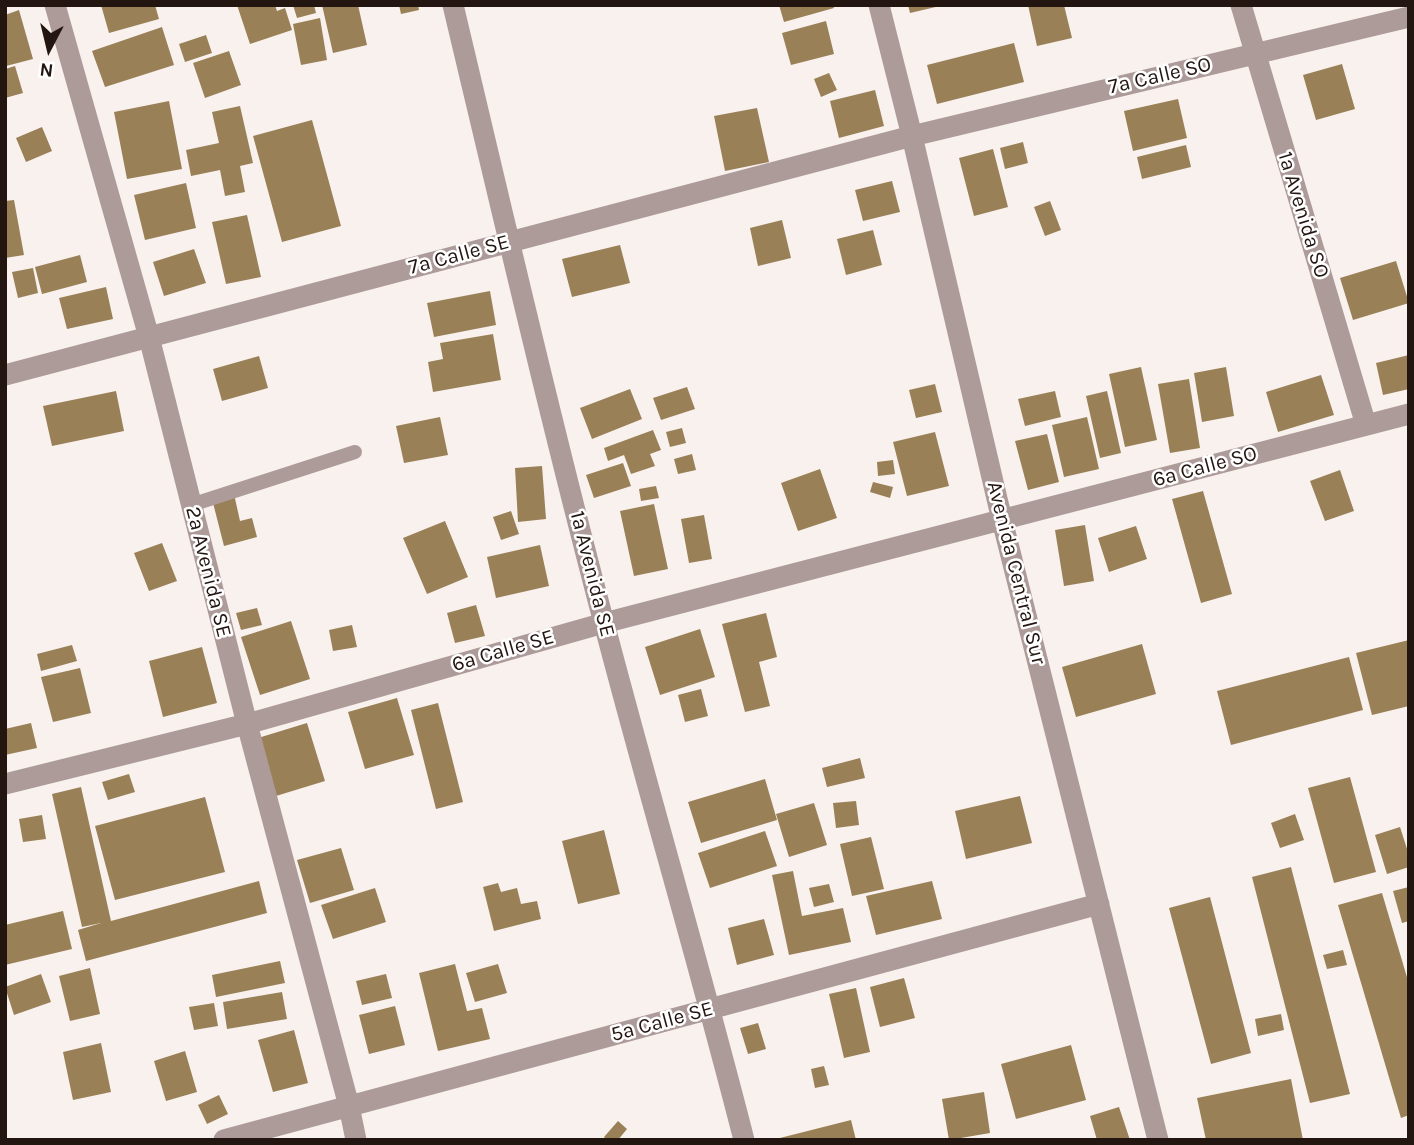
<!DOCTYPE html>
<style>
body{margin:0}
#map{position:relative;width:1414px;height:1145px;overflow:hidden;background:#f9f1ee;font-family:Karla,sans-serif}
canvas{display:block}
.frame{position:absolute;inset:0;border:7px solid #231510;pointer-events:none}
.north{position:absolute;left:14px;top:14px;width:70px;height:70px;-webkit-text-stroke:5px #fff;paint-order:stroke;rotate:187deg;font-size:19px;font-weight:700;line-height:28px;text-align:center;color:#231510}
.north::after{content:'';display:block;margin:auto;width:24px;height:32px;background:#231510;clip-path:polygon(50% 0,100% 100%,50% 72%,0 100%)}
</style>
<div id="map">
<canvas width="1414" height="1145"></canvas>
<div class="frame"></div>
<div class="north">N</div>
</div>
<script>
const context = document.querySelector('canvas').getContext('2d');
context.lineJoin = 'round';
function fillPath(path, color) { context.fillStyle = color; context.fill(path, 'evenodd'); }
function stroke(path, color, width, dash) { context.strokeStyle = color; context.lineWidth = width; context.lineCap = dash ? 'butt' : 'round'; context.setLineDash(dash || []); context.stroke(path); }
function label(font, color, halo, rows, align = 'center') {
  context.font = font + ' Karla,sans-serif'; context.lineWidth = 5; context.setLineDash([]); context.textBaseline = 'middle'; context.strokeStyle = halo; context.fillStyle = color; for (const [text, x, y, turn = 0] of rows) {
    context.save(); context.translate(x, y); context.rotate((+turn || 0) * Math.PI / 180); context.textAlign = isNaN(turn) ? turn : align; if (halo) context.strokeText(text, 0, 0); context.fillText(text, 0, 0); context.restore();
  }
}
const building = new Path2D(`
 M101 5H155L159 19 109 33Z
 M237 5H275L277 11 285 8 292 30 250 44Z
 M293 5H314L316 13 297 18Z
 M322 5H358L367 45 333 53Z
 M399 5H418L419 10 401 14Z
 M779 5H833L834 8 784 22Z
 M908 5H940V6L910 13Z
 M1028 5H1064L1072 38 1037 46Z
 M19 10 33 59 6 66 5 15Z
 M320 18 327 60 301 65 293 24Z
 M826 21 834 54 791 65 782 33Z
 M162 27 174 65 105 87 92 51Z
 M206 35 212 53 185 62 179 44Z
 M1014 43 1024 82 937 104 927 65Z
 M229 51 241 85 205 98 193 63Z
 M1342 64 1355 109 1316 120 1303 75Z
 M15 66 23 93 5 98V69Z
 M829 73 837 90 821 97 814 79Z
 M875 90 884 126 839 138 830 101Z
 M1178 99 1187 138 1133 151 1124 111Z
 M169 101 182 169 127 179 114 112Z
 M240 106 253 163 240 166 245 192 225 196 220 170 191 176 186 150 219 143 212 112Z
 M757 108 769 162 725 171 714 116Z
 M312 120 341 226 282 242 253 136Z
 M42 127 52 151 26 162 16 138Z
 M1023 142 1028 163 1005 169 1000 148Z
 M1186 145 1191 167 1142 179 1137 157Z
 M993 149 1008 207 974 216 959 158Z
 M892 181 900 212 863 221 855 190Z
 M186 183 196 228 145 240 134 195Z
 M14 200 24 255 5 258V201Z
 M1050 201 1061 230 1045 236 1034 207Z
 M247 215 261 277 226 284 212 222Z
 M782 220 791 258 758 266 750 228Z
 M873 230 882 265 846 275 837 239Z
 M620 245 630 283 572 297 562 259Z
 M194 249 206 283 164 296 153 262Z
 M80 255 87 282 42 294 35 267Z
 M1396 261 1409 303 1353 320 1340 278Z
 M33 268 38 293 18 298 12 272Z
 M106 287 113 319 67 329 59 298Z
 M490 291 496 325 434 337 427 303Z
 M493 334 501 380 433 392 428 362 443 359 440 343Z
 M1409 355V389L1383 395 1376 363Z
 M259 356 268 388 222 401 213 369Z
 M1141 367 1157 440 1125 447 1109 374Z
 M1226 367 1234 416 1202 422 1194 373Z
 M1321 375 1334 415 1278 432 1266 392Z
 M1189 379 1200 448 1170 453 1158 384Z
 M935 384 942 412 916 418 909 390Z
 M687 387 695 409 661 420 653 398Z
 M630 389 642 419 592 439 580 408Z
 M116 391 124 431 52 446 43 406Z
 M1055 391 1061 417 1025 426 1018 399Z
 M1107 391 1121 453 1100 458 1086 396Z
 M440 417 448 455 404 463 396 426Z
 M1087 417 1099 469 1064 477 1052 425Z
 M682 428 686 443 670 447 666 432Z
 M653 430 661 450 650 454 655 466 631 474 624 455 608 461 604 448Z
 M935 432 949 486 907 496 893 442Z
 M1047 434 1059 482 1028 490 1015 441Z
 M692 454 696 470 678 474 674 459Z
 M893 460 895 474 878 476 877 462Z
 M623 463 631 486 594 498 586 475Z
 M542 466 546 519 518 522 515 468Z
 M820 469 837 518 798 531 781 483Z
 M1340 470 1354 511 1325 521 1310 481Z
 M873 482 893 487 890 498 870 492Z
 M656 486 659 498 641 501 639 489Z
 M1203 491 1232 594 1201 603 1172 499Z
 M234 494 240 521 252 518 257 537 224 546 212 499Z
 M654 504 668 569 634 576 620 511Z
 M511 511 519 534 501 540 493 517Z
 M704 515 712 559 689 563 681 519Z
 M445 521 468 577 427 594 403 538Z
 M1085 525 1094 581 1064 586 1055 530Z
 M1136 526 1147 559 1109 572 1098 538Z
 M162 543 177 581 149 591 134 553Z
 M540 545 549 586 496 598 487 557Z
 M476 605 485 636 455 643 447 613Z
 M257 608 262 625 241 630 236 613Z
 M766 613 777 657 759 662 770 706 745 712 722 624Z
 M291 621 310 679 260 695 241 637Z
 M352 625 357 647 333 651 329 630Z
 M700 629 715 677 660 695 645 647Z
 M1409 640V706L1372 715 1356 653Z
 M1142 644 1156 694 1076 717 1062 667Z
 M72 645 77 661 41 671 37 654Z
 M202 647 217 703 163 717 149 661Z
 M1349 657 1363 710 1231 745 1217 691Z
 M80 668 91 713 53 722 41 677Z
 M701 689 708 716 685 722 678 695Z
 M397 698 414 755 365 769 348 712Z
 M438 703 463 802 436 809 411 710Z
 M31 723 37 748 5 755V729Z
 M307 723 325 781 276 796 258 738Z
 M860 758 865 778 827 787 822 768Z
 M129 774 135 792 108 800 102 782Z
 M1350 777 1376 872 1334 883 1308 788Z
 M765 779 777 820 701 843 688 802Z
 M81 787 111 921 259 881 267 913 86 961 78 930 101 923 82 927 52 794Z
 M1020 796 1032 843 966 859 955 811Z
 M205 797 225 872 115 900 95 826Z
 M856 801 859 825 836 828 833 803Z
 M814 803 827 845 789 857 776 814Z
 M1295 814 1304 840 1280 848 1271 823Z
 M42 815 46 839 23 842 19 819Z
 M1400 827 1409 855V867L1387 874 1375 835Z
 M604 830 620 894 578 904 562 841Z
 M765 831 777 866 710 888 698 853Z
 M871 837 884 889 852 896 840 844Z
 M341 848 354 890 310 903 297 860Z
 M1291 867 1350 1094 1310 1103 1252 877Z
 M793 871 802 916 843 908 851 942 789 955 772 875Z
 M932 881 942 919 876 935 866 896Z
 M498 883 501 892 517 888 521 904 537 901 541 919 494 931 483 887Z
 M829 884 834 902 814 907 809 888Z
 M1409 887V921L1402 923 1393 891Z
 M375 888 386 922 333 939 321 905Z
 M1382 893 1409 984V1115L1401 1118 1338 905Z
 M1210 897 1251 1053 1211 1064 1169 908Z
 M63 911 72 949 5 965V925Z
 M764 919 774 955 737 965 728 928Z
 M1343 950 1347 965 1327 969 1323 955Z
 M280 961 285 983 216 997 212 975Z
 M455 964 467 1011 482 1008 490 1039 438 1051 419 973Z
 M498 964 507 993 475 1002 466 973Z
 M90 968 100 1014 70 1021 59 976Z
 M41 974 51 1002 14 1015 5 987Z
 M386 974 392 998 362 1005 356 981Z
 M904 978 915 1018 880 1027 870 987Z
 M856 988 870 1052 844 1058 829 994Z
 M282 992 287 1019 227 1029 223 1002Z
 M214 1003 218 1026 194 1030 189 1007Z
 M395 1006 405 1045 369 1054 359 1015Z
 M1281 1014 1284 1030 1258 1036 1255 1019Z
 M758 1023 766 1049 748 1054 740 1028Z
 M294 1030 308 1083 273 1092 258 1040Z
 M101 1043 111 1092 73 1100 63 1052Z
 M1071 1045 1086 1100 1016 1119 1001 1064Z
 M185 1051 197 1092 166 1101 154 1061Z
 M824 1066 829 1085 815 1088 811 1069Z
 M1291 1079 1303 1140H1206L1197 1098Z
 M984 1092 990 1133 949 1140 942 1099Z
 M219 1095 228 1114 207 1124 198 1105Z
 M1119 1107 1130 1140H1097L1090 1116Z
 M851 1120 856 1140H776V1139Z
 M618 1121 627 1129 618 1140H607L604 1137Z`);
const lane = new Path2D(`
 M191 505 355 452`);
const street = new Path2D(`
 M55 5 149 337 247 724 349 1106 356 1140
 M453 5C502 211 550 418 604 623 649 795 700 967 744 1140
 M879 5 912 136 1002 520 1158 1140
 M1241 5 1366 425
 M5 375 912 136 1409 17
 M5 784 247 724 604 623 1409 414
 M224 1140 1099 904`);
const streetNames = [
 ["7a Calle SO",1160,76,-13],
 ["1a Avenida SO",1303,215,73],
 ["7a Calle SE",459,255,-15],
 ["6a Calle SO",1205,467,-15],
 ["2a Avenida SE",208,572,76],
 ["Avenida Central Sur",1016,573,76],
 ["1a Avenida SE",592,574,76],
 ["6a Calle SE",503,651,-16],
 ["5a Calle SE",662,1022,-15]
];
fillPath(building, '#998057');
stroke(lane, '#ad9b9a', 14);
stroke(street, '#ad9b9a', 21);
label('21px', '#231510', '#fff', streetNames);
</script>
